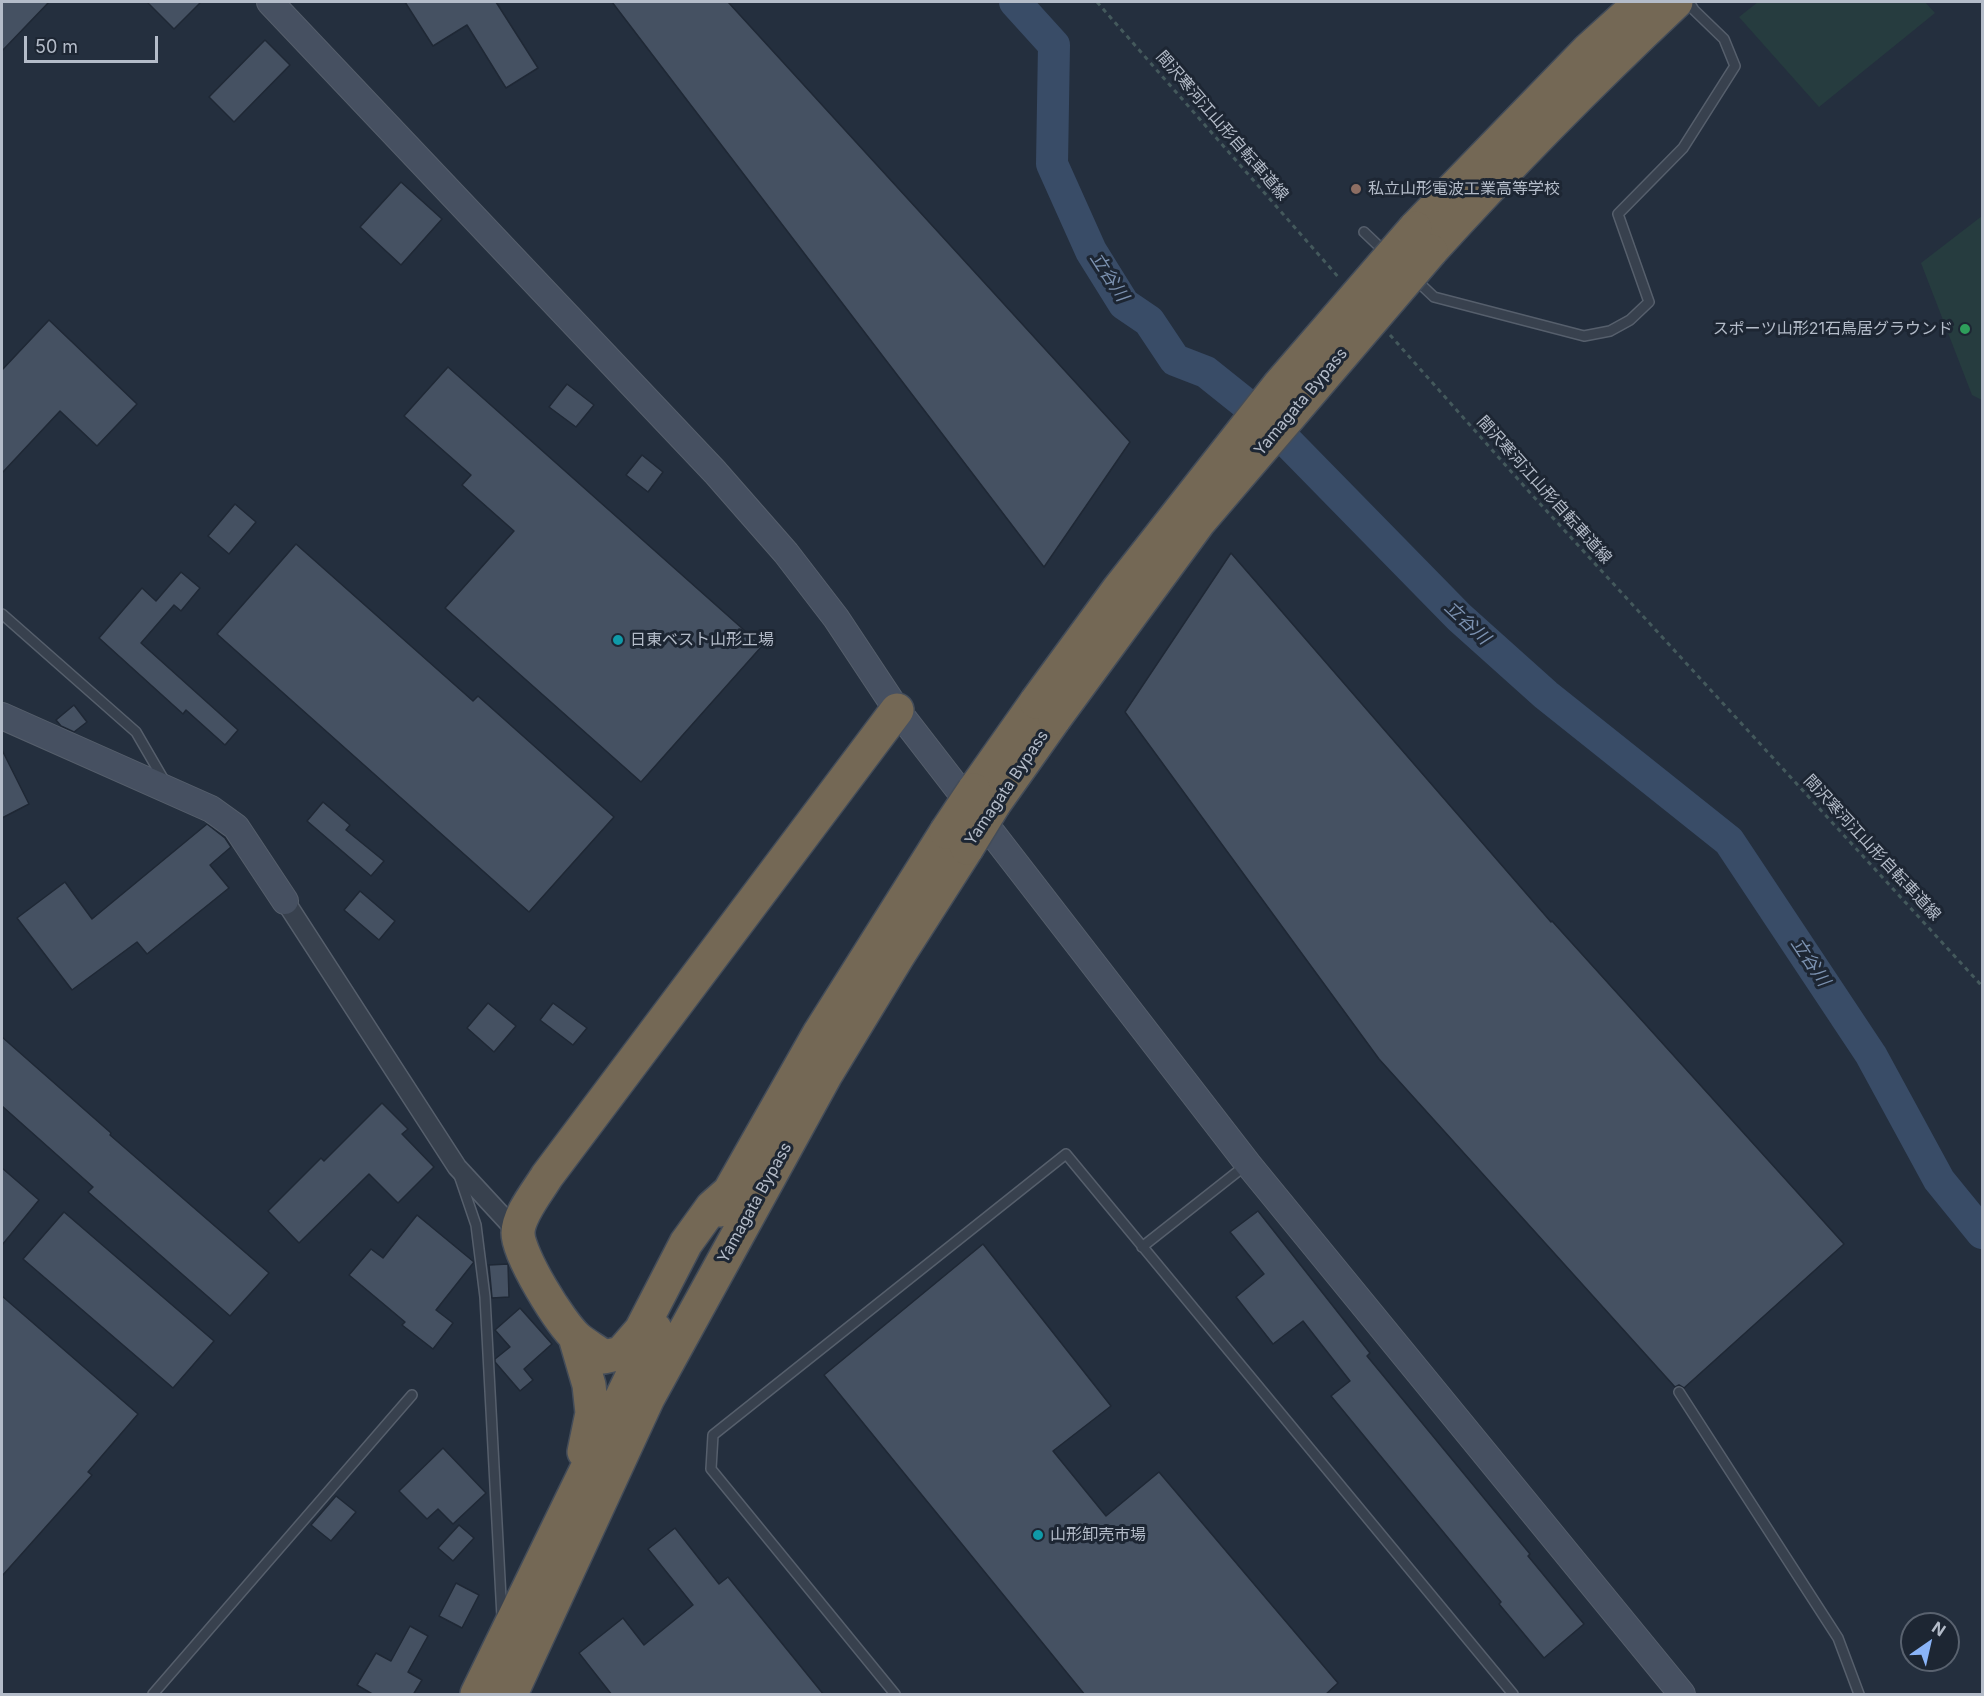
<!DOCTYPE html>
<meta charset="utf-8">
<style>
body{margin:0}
#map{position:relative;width:1984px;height:1696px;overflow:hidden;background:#242f3e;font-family:Inter,sans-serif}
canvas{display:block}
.frame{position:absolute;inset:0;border:3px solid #b4bcc9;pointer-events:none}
.north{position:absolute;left:1900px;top:1612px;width:60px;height:60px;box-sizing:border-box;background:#1d2633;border:2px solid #59626f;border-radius:50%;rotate:34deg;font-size:16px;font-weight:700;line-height:24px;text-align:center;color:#b4bcc9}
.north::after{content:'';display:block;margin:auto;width:21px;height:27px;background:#8ab4f8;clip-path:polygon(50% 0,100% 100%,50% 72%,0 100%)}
.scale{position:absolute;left:24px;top:36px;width:134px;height:27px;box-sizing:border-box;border:3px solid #b4bcc9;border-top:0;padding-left:8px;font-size:18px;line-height:21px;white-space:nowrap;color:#b4bcc9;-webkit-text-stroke:4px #1d2633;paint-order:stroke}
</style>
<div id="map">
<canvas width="1984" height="1696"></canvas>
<div class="frame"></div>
<div class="north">N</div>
<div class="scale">50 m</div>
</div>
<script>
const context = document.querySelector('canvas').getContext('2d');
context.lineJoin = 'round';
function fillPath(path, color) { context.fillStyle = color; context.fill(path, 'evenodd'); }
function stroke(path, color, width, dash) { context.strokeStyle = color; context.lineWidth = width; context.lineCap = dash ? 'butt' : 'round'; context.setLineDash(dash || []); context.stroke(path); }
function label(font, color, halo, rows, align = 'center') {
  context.font = font + ' Inter,"Noto Sans JP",sans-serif'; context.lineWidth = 6; context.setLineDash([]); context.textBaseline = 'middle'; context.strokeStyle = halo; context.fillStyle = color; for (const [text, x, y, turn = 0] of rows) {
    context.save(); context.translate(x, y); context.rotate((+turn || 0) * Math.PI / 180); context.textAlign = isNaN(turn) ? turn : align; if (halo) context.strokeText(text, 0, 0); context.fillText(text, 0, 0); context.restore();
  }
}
const green = new Path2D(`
 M1758 2H1925L1935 13 1819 107 1739 17Z
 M1982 216V400L1972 395 1921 263Z`);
const river = new Path2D(`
 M1015 2 1054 45 1052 164 1091 251 1124 304 1149 321 1175 360 1206 372 1266 420 1459 617 1546 695 1729 841 1871 1055 1939 1180 1982 1233`);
const building = new Path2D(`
 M2 2H49L2 51Z
 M147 2H201L174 29Z
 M405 2H496L538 68 506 88 467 25 433 46Z
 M612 2H728L1130 442 1044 567Z
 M265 40 290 65 234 122 209 97Z
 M401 182 442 219 401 265 360 227Z
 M49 320 137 404 97 446 60 411 2 473V370Z
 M448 367 762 646 641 782 445 608 514 531 462 485 471 475 404 416Z
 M567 384 594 405 576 427 549 407Z
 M642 455 663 472 648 492 626 475Z
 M235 504 256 522 229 554 208 536Z
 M296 544 473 701 478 696 614 817 529 912 217 634Z
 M1231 553 1551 922 1552 921 1844 1244 1684 1388 1679 1385 1675 1387 1379 1059 1125 712Z
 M181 572 200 588 181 611 174 605 141 643 238 730 225 745 186 710 183 714 99 638 142 588 156 601Z
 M74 705 87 722 74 732 61 726 56 720Z
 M2 750 29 804 2 818Z
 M323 802 350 825 346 830 384 861 371 876 307 821Z
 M207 824 225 838 231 847 210 865 229 888 147 954 137 942 72 990 17 918 65 882 92 919Z
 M360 891 395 921 379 940 344 910Z
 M488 1003 516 1026 494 1052 467 1028Z
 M553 1003 587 1028 573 1045 540 1020Z
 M2 1037 111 1133 110 1135 269 1273 230 1316 88 1192 93 1187 2 1106Z
 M382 1103 408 1129 402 1134 434 1167 398 1203 369 1174 299 1243 268 1211 321 1158 324 1161Z
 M2 1168 39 1200 2 1245Z
 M1258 1211 1370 1353 1367 1356 1530 1554 1528 1556 1584 1624 1544 1658 1499 1604 1501 1602 1331 1396 1350 1381 1303 1321 1273 1344 1236 1297 1264 1274 1230 1232Z
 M64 1212 214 1341 173 1388 23 1259Z
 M417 1215 474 1262 436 1310 453 1323 433 1349 402 1325 405 1322 349 1275 371 1249 383 1258Z
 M983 1244 1111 1406 1053 1451 1106 1516 1159 1472 1338 1683 1325 1695H1085L824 1375Z
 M508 1264 509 1297 492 1298 489 1265Z
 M2 1296 138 1414 88 1472 92 1475 2 1576Z
 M520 1308 552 1344 524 1369 533 1380 520 1391 495 1362V1359L510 1347 495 1330Z
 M443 1448 486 1493 453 1524 438 1509 427 1519 399 1491Z
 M336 1496 356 1512 331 1541 311 1525Z
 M459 1525 474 1538 453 1561 438 1548Z
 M675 1528 719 1584 728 1577 824 1695H612L579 1653 623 1618 644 1645 693 1605 648 1549Z
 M456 1583 479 1595 462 1628 439 1616Z
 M410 1626 428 1636 408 1672 422 1680 413 1695H374L357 1685 376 1653 391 1661Z`);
const path = new Path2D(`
 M1097 2 1340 279
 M1390 335 1532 495 1982 986`);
const lane = new Path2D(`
 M1364 232 1386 253
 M1414 278 1434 297 1584 336 1610 331 1630 320 1649 302 1618 214 1683 148 1735 66 1724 39 1694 10 1689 2
 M2 614 136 732 165 782
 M459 1175 476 1225 485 1297 502 1617
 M1142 1247 1246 1165
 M1679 1392 1838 1638 1859 1694
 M153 1694 412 1395
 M895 1694 711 1469 713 1435 1066 1154 1513 1694`);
const street = new Path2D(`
 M285 901 457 1167 518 1233`);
const secondary = new Path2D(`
 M270 2 715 472 786 553 836 618 897 710 1248 1164 1682 1694
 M2 716 211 809 236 827 285 901`);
const highway = new Path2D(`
 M1415 228 1588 50 1641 2
 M1431 251C1509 165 1591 82 1676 2
 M974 790 1036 702
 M994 804 1055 718
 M730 1191 712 1207 686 1243 641 1330 621 1353 604 1357C595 1350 585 1345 577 1338 560 1323 518 1255 518 1233 518 1215 538 1191 547 1176L897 710
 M719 1210 820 1032 946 832
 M575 1337 589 1385 592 1413 584 1452
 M477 1694 655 1329
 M511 1694 648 1398 825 1076 898 956 967 848`);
const highwayBridge = new Path2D(`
 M1036 702 1118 590 1280 384 1415 228
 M1055 718 1199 522 1431 251
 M946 832 974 790
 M967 848 994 804`);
const markers = [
 [1356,189,6,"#8d6e63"],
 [1965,329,6,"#2e9e5b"],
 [618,640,6,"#0f9aa8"],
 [1038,1535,6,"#0f9aa8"]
];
const streetNames = [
 ["間沢寒河江山形自転車道線",1222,126,49],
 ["Yamagata Bypass",1301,402,-50],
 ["間沢寒河江山形自転車道線",1544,490,48],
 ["Yamagata Bypass",1007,788,-56],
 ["間沢寒河江山形自転車道線",1872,848,47],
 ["Yamagata Bypass",755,1203,-61]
];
const poiNames = [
 ["私立山形電波工業高等学校",1368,189],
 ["スポーツ山形21石鳥居グラウンド",1953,329,"right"],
 ["日東ベスト山形工場",630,640],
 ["山形卸売市場",1050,1535]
];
const waterNames = [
 ["立谷川",1109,277,57],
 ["立谷川",1467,623,43],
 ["立谷川",1810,962,56]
];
fillPath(green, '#263c3f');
stroke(river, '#394c67', 32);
fillPath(building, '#455162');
stroke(building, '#1f2835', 1.5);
stroke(lane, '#565f6c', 12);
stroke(street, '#565f6c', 21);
stroke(secondary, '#565f6c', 28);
stroke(highway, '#434c59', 36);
stroke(path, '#44595c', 3, [4.5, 4.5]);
stroke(lane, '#38414e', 9);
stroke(street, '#38414e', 18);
stroke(secondary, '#465061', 26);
stroke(highway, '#746855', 33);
stroke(highwayBridge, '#434c59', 36, []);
stroke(highwayBridge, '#746855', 33);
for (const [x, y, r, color] of markers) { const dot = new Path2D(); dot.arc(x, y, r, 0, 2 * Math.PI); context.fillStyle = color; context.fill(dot); stroke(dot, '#1d2633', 2); }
label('16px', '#b4bcc9', '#1d2633', streetNames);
label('16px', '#b4bcc9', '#1d2633', poiNames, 'left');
label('italic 18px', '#7c92b1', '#1d2633', waterNames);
</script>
